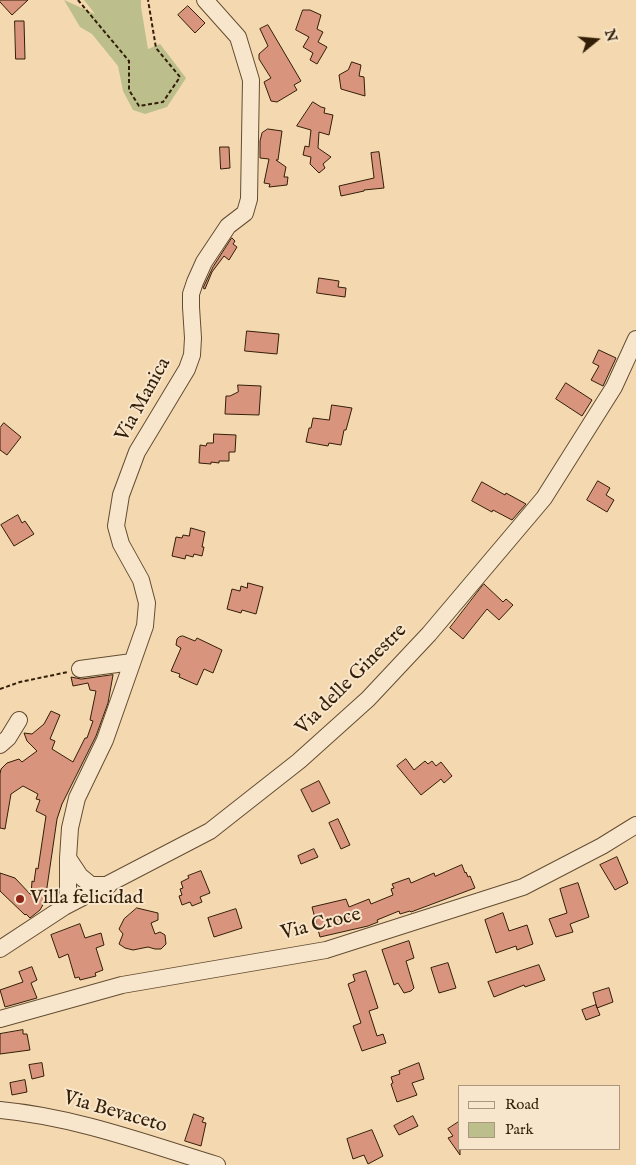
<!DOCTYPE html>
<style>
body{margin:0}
#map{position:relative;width:636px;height:1165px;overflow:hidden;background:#f4d9b0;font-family:"IM FELL English",serif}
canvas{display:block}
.legend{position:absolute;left:458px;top:1085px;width:162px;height:65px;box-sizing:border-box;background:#f8e6cc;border:1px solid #a9967e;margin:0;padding:6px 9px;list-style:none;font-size:15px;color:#331e08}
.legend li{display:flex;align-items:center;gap:10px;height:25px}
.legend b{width:25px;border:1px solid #a9967e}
.north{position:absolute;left:571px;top:15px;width:50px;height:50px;-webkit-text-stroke:4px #f8e6cc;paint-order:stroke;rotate:73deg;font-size:14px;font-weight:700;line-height:20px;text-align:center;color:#331e08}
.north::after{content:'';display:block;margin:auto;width:18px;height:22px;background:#331e08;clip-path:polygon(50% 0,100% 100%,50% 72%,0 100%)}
</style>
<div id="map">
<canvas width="636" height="1165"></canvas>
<ul class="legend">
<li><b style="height:6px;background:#f8e6cc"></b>Road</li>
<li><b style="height:14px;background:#bcbf8b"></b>Park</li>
</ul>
<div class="north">N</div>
</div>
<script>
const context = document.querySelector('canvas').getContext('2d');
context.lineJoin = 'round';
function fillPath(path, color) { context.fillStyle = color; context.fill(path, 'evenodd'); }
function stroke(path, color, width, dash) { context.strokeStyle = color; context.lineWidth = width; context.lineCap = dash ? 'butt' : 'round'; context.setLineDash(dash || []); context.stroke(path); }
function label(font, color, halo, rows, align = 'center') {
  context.font = font + ' "IM FELL English",serif'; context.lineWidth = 4; context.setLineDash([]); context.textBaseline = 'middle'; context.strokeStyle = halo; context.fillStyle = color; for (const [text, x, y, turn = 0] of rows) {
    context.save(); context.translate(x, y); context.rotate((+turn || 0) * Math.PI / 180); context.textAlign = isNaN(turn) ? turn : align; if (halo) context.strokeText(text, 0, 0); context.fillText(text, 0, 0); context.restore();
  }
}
const green = new Path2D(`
 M64 0 95 14 84 0H141V7L148 49 160 44 186 78 167 107 145 114 133 110 123 91 118 66 92 34 80 27Z`);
const building = new Path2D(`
 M0 0H28L12 15 0 2Z
 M188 6 205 23 195 33 178 15Z
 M303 10H310L321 15 317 29 323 32 318 42 327 47 317 64 310 60 313 53 303 47 309 37 296 30Z
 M15 21H24L25 59H16Z
 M268 25 301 81 294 85 297 90 277 102 271 101 264 82 271 78 259 59V54L268 46 260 29Z
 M352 62 361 65 359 76 364 77 365 96 341 89 339 75 348 70Z
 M313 102 321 107 325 108 324 113 333 115 329 135 319 132 318 148 331 157 323 164 325 168 319 173 310 164 311 157 303 155 305 146 309 147 311 130 297 126Z
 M268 129 282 131 278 160H276L286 167 284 177H288L287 185 269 187 270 184 264 183 269 159 260 158V141L262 133Z
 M220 147H229L230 168 221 169Z
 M379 152 384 188 364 190V191L341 196 339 186 374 178 371 153Z
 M232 238 235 241 233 244 237 247 229 260 224 256 212 272 205 289 203 288 213 267Z
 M319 278 339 281 338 287 346 288 345 297 317 293Z
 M247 331 279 334 277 354 245 351Z
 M599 350 616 358 603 386 591 380 599 366 593 363Z
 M566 383 592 400 582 416 556 399Z
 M238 385 261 386 259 415 225 414 226 396H230L238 392Z
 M332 405 352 408 346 430H344L341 445 329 443 328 446 306 442 309 428H311L313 418 329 420Z
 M4 423 21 437 7 455 0 450V428Z
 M214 434 236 435 235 452H229V461H219V463L211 462V464L199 463 200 445 206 446 207 443H213Z
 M598 481 610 488 606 495 614 500 607 512 587 500Z
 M482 482 505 495 506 493 526 504 512 520 493 510 492 512 472 501Z
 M18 515 22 523 25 521 34 534 14 546 1 525Z
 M191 528 205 532 202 547H204L202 556 194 554 193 557 186 555 185 559 172 556 176 537 182 538 183 535 189 536Z
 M248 583 263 587 256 614 242 610 241 613 227 609 232 589 240 591 241 586 247 588Z
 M484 584 503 602 506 599 513 605 499 620 487 609 463 639 450 628Z
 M183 636 195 641 197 638 222 650 213 673 204 669 197 685 179 677 180 674 171 671 181 648 176 645 177 639 179 637Z
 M113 675 108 703 96 736 62 804 57 819 45 901 40 910 30 918 26 914 25 915 0 891V873L15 878 31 895 32 881 34 882 36 868 38 869 46 816 36 811 40 800 36 799 38 794 23 786 11 794 5 829 0 828V774L1 769 7 763 19 759 22 762 37 751 27 741 24 733 32 734 44 724 51 711 60 715 50 739 55 741 52 749 73 762 85 738H87L93 721 90 720 96 691 90 690 88 683 73 686 71 677 81 679Z
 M406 759 414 770 425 761 428 764 432 761 436 766 441 762 452 776 444 783 441 779 421 795 397 766Z
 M319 781 330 803 312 812 301 790Z
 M338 819 350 845 341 849 329 823Z
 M314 849 318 857 301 864 298 856Z
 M617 857 628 883 615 890 600 865Z
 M462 865 465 873 466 872 468 877 470 876 475 888 411 912 410 911 400 914 399 911 377 920 378 922 368 926 320 937 312 907 346 899 349 907 369 899 371 904 393 895 391 889 394 888 392 884 409 878 411 883 434 873 435 876Z
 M201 871 210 893 200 897 202 902 192 906 190 902 182 905 179 896 182 895 180 889 183 888 181 882 189 878 188 876Z
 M578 883 589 917 570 924 573 932 556 937 549 919 567 913 560 889Z
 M137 908 158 913V920L151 923 155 934 160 932 165 935 166 944 161 949H155L148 947 133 950 125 948 119 944 123 934 119 929 124 919Z
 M236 909 242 928 214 937 208 918Z
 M503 913 509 931 527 925 533 944 517 950 516 946 496 953 485 920Z
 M80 924 85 938 101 933 104 945 96 948 103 970 95 973 96 976 80 980 79 977 75 978 68 954 59 958 51 935Z
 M409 941 414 958 406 961 414 988 411 991 404 993 398 983 394 985 382 950Z
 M448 963 456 988 439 993 431 968Z
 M539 965 545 980 525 987 524 985 494 997 488 982Z
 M32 967 37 980 31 983 37 998 5 1007 0 990 23 982 19 972Z
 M366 971 378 1008 369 1011 377 1036 383 1034 386 1043 362 1051 353 1026 361 1023 348 984 355 981 353 975Z
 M609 988 613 1002 597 1008 593 993Z
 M596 1005 600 1015 586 1020 582 1010Z
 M23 1030V1034H27L30 1050 0 1054V1034Z
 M42 1063 44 1076 32 1079 29 1065Z
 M419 1063 424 1079 412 1083 417 1095 397 1102 391 1084 393 1083 391 1077 400 1074 399 1071Z
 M25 1080 27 1092 12 1095 10 1083Z
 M194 1114 204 1118 202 1122 206 1123 201 1146 185 1141Z
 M413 1116 418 1126 399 1135 394 1126Z
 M460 1121V1155L448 1138 453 1136 448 1129Z
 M372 1130 383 1156 368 1164 364 1155 353 1159 347 1139Z`);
const path = new Path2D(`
 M78 0 129 61V90L139 106 163 102 180 77 156 48 148 0
 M0 689 20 682 68 672`);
const minor = new Path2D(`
 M80 669 132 662
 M0 745 8 738 19 720
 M68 858 80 876 91 885H109
 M64 907 68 897V858L70 828 77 798 105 740 145 626 147 603 141 580 121 544 116 526 121 495 137 452 187 369 192 355 193 338 191 307V294L195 282 204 262 228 226 245 213 249 199 251 80 238 37 205 0
 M0 949 64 907 210 831 299 761 368 699 429 634 544 498 614 387 636 339
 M0 1019 122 985 326 950 523 887 602 846 636 825
 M0 1110C75 1117 145 1143 217 1165`);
const markers = [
 [20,899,5,"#8f2418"]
];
const streetNames = [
 ["Via Manica",144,400,-61],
 ["Via delle Ginestre",352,680,-45],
 ["Via Croce",321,925,-14],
 ["Via Bevaceto",115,1113,16]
];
const poiNames = [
 ["Villa felicidad",30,899]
];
fillPath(green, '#bcbf8b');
fillPath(building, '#d8947c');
stroke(building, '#331e08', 1);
stroke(minor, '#634d32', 18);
stroke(path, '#331e08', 2, [4, 2.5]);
stroke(minor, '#f8e6cc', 16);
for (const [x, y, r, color] of markers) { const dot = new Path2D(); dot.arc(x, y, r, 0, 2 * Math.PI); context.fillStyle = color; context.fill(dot); stroke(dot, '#f8e6cc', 2); }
label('20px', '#331e08', '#f8e6cc', streetNames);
label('20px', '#331e08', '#f8e6cc', poiNames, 'left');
</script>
